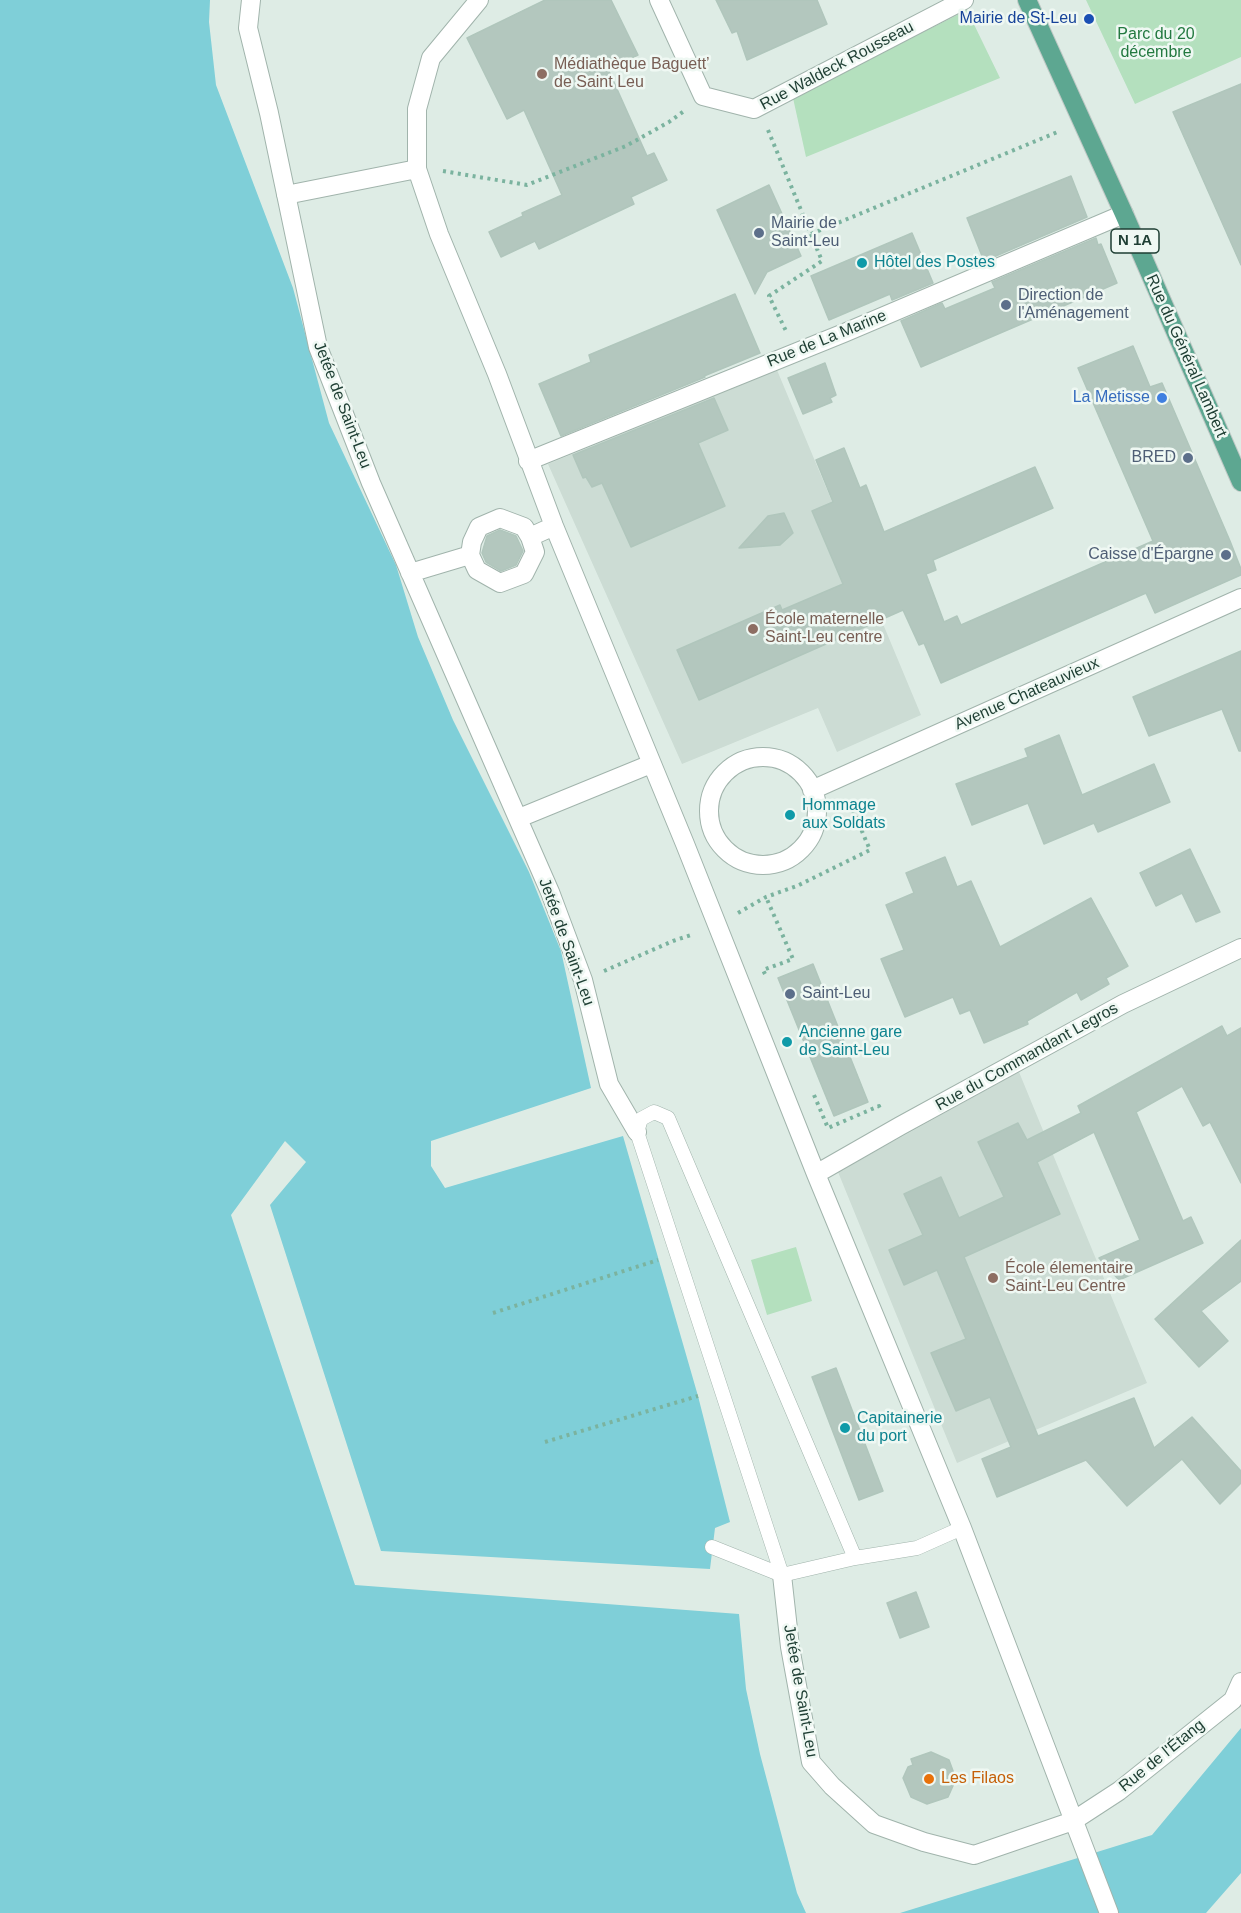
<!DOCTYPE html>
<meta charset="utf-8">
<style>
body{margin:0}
canvas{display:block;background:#deece5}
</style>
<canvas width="1241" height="1913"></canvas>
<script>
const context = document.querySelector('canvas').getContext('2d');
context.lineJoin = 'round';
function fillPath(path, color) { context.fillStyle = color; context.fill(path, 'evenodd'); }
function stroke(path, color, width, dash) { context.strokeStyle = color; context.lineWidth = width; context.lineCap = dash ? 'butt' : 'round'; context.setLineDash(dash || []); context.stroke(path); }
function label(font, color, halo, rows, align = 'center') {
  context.font = font + ' Helvetica,sans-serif'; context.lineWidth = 5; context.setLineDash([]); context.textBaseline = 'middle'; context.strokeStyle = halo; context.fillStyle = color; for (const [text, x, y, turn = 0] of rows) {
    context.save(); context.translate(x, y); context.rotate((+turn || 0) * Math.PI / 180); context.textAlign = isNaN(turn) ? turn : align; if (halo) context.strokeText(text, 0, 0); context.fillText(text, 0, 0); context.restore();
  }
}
const built = new Path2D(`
 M777 370 921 715 837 752 818 708 682 764 548 464Z
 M1019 1072 1147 1383 957 1463 838 1172Z`);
const green = new Path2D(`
 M1086 0H1241V57L1135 104Z
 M967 10 1000 78 806 157 793 98Z
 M796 1247 812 1301 767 1315 751 1260Z`);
const water = new Path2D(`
 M0 0H210L209 22 216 85 293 288 329 423 396 565 418 637 453 720 529 872 561 951 591 1088 431 1141V1166L445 1188 623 1136 698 1396 730 1522 715 1528 710 1569 381 1551 270 1205 306 1162 285 1141 231 1215 355 1585 739 1614 746 1689 760 1754 797 1893 806 1913H0Z
 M1241 1728V1873L1206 1913H900L1152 1835Z`);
const building = new Path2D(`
 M545 0H611L638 55 608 69 647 156 654 153 667 180 631 197 634 204 539 249 535 241 501 257 489 232 523 216 522 213 562 195 524 110 507 119 467 38Z
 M716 0H817L827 24 747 60 737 31 732 33Z
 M1241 84V265L1173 112Z
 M1071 176 1087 217 984 261 967 218Z
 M769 185 801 256 767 272 755 294 717 210Z
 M912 233 933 283 892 300 890 294 829 320 811 276Z
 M1096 238 1098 245 1101 244 1117 283 921 367 901 321 942 303 945 309 995 288 992 282Z
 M735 294 760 353 704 376 705 377 561 436 539 384 591 362 589 355Z
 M1133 346 1150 387 1162 383 1230 541 1241 569V575L1155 613 1146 593 941 683 924 643 919 645 903 610 699 700 677 650 780 605 782 610 843 584 812 511 833 502 816 460 844 448 860 488 866 485 884 532 1035 467 1053 508 933 560 936 570 926 574 944 622 957 616 961 625 1153 541 1078 368Z
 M825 363 836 395 830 398 832 402 803 414 788 378Z
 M714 398 728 430 698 443 725 506 631 547 602 483 592 487 586 477 583 478 573 455Z
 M784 513 793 533 780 545 739 548 768 516Z
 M500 530 516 536 523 551 516 565 501 571 486 562 482 553 487 536Z
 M1241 651V751H1239L1222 709 1149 736 1133 697Z
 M1059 735 1082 795 1154 764 1170 802 1098 832 1094 823 1044 844 1028 803 972 825 956 784 1028 757 1025 749Z
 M1190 849 1220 912 1196 922 1182 893 1156 906 1140 873Z
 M945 857 957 887 971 881 1000 947 1091 898 1128 966 1106 978 1109 984 1081 1000 1077 992 1027 1021 1028 1024 984 1043 970 1010 960 1014 953 997 905 1017 881 959 904 950 886 905 914 893 906 873Z
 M813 964 868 1102 834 1116 778 978Z
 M1222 1026 1227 1036 1241 1028V1183L1210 1122 1203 1126 1182 1086 1136 1112 1183 1221 1191 1217 1203 1243 1119 1280 1099 1258 1140 1240 1094 1132 1037 1162 1060 1214 964 1257 1038 1436 1134 1398 1154 1448 1192 1417 1241 1471V1483L1220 1504 1182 1459 1127 1506 1086 1460 997 1497 982 1459 1011 1447 990 1397 956 1411 931 1353 966 1339 937 1270 904 1285 889 1250 923 1235 904 1194 941 1177 959 1218 1004 1197 978 1142 1018 1123 1027 1140 1081 1113 1078 1106Z
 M1241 1240V1281L1201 1311 1228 1341 1199 1367 1155 1319Z
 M836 1368 883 1491 859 1500 812 1377Z
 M916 1592 929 1627 900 1638 887 1603Z
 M931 1752 949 1760 956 1779 948 1797 927 1804 911 1797 903 1778 908 1767 913 1765 911 1759Z`);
const path = new Path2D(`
 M768 130 822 261 769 296 786 331
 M443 171 527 185 626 146 669 122 684 111
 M811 234 1060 131
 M738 913 766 897 797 886 870 850 849 801
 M604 971 673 941 694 934
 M765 974 763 970 793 959 766 897
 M814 1095 828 1128 879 1106 880 1109
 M493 1313 658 1260
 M545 1442 698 1396`);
const lane = new Path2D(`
 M712 1547 782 1575
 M855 1558 668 1118 654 1112 641 1119 637 1132 782 1575 855 1558 917 1548 962 1528`);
const street = new Path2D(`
 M251 0 248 28 269 113 318 347 371 483 550 892 583 980 609 1084 637 1132
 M479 0 431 58 417 109V169L439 234 497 374 554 526 685 844 816 1174 962 1528 1109 1913
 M659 0 703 96 754 109 964 0
 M286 195 417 169
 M528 461 844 333 1124 214
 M470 555 477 570 500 583 524 574 535 552 530 537
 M410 573 470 555 472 542 479 527 500 518 524 527 530 537 554 526
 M709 811a54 54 0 1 1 108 0a54 54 0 1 1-108 0Z
 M812 790 1241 598
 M519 818 651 764
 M816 1174 900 1126 1123 1004 1241 948
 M782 1575 790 1647 811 1762 832 1786 874 1824 924 1842 974 1855 1073 1821 1119 1791 1233 1700 1241 1682`);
const primary = new Path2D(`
 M1027 0 1124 214 1241 482`);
const markers = [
 [1089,19,6,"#1a4fb4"],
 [542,74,6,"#8d6e63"],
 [759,233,6,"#5c6f8a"],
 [862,263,6,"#0f9aa8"],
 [1006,305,6,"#5c6f8a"],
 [1162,398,6,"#3f7fe0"],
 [1188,458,6,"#5c6f8a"],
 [1226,555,6,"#5c6f8a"],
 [753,629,6,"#8d6e63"],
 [790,815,6,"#0f9aa8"],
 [790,994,6,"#5c6f8a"],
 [787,1042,6,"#0f9aa8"],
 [993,1278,6,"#8d6e63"],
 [845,1428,6,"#0f9aa8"],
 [929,1779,6,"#e8710a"]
];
const shields = [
 [1135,241,48]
];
const shieldNames = [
 ["N 1A",1135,241]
];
const transitNames = [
 ["Mairie de St-Leu",1077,19]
];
const parkNames = [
 ["Parc du 20",1156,35],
 ["décembre",1156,53]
];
const educationNames = [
 ["Médiathèque Baguett’",554,65],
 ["de Saint Leu",554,83],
 ["École maternelle",765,620],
 ["Saint-Leu centre",765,638],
 ["École élementaire",1005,1269],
 ["Saint-Leu Centre",1005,1287]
];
const streetNames = [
 ["Rue Waldeck Rousseau",837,66,-28],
 ["Rue de La Marine",827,339,-22],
 ["Rue du Général Lambert",1186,356,66],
 ["Jetée de Saint-Leu",342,405,69],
 ["Avenue Chateauvieux",1027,694,-24],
 ["Jetée de Saint-Leu",566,942,70],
 ["Rue du Commandant Legros",1027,1057,-29],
 ["Jetée de Saint-Leu",800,1691,80],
 ["Rue de l'Étang",1162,1756,-39]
];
const serviceNames = [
 ["Mairie de",771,224],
 ["Saint-Leu",771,242],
 ["Direction de",1018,296],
 ["l'Aménagement",1018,314],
 ["BRED",1176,458,"right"],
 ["Caisse d'Épargne",1214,555,"right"],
 ["Saint-Leu",802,994]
];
const cultureNames = [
 ["Hôtel des Postes",874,263],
 ["Hommage",802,806],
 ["aux Soldats",802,824],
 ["Ancienne gare",799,1033],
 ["de Saint-Leu",799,1051],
 ["Capitainerie",857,1419],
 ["du port",857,1437]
];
const shopNames = [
 ["La Metisse",1150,398]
];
const foodNames = [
 ["Les Filaos",941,1779]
];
fillPath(built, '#ccdcd4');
fillPath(green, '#b4e0be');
fillPath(water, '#7fcfd8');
fillPath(building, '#b3c7be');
stroke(building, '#b0c6bc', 1.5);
stroke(lane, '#a1b4ac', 15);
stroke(street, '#a1b4ac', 20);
stroke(primary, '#c0c9c6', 20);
stroke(path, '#7bb39f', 4, [3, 4.5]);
stroke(lane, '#fff', 14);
stroke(street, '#fff', 18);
stroke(primary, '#5da791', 18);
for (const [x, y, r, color] of markers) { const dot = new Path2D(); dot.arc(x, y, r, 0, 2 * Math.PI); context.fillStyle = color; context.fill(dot); stroke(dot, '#eff8f3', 2); }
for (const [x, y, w] of shields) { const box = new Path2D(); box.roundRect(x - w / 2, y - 12, w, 24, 4.5); context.fillStyle = '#eff8f3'; context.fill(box); stroke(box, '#1e3e33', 1.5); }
label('bold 15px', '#1e3e33', null, shieldNames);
label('16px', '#164399', '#eff8f3', transitNames, 'right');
label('16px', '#237940', '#eff8f3', parkNames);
label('16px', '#785e54', '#eff8f3', educationNames, 'left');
label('16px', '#1e3e33', '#eff8f3', streetNames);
label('16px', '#4e5e75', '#eff8f3', serviceNames, 'left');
label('16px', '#0d838f', '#eff8f3', cultureNames, 'left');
label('16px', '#366cbe', '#eff8f3', shopNames, 'right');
label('16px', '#c56008', '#eff8f3', foodNames, 'left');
</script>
